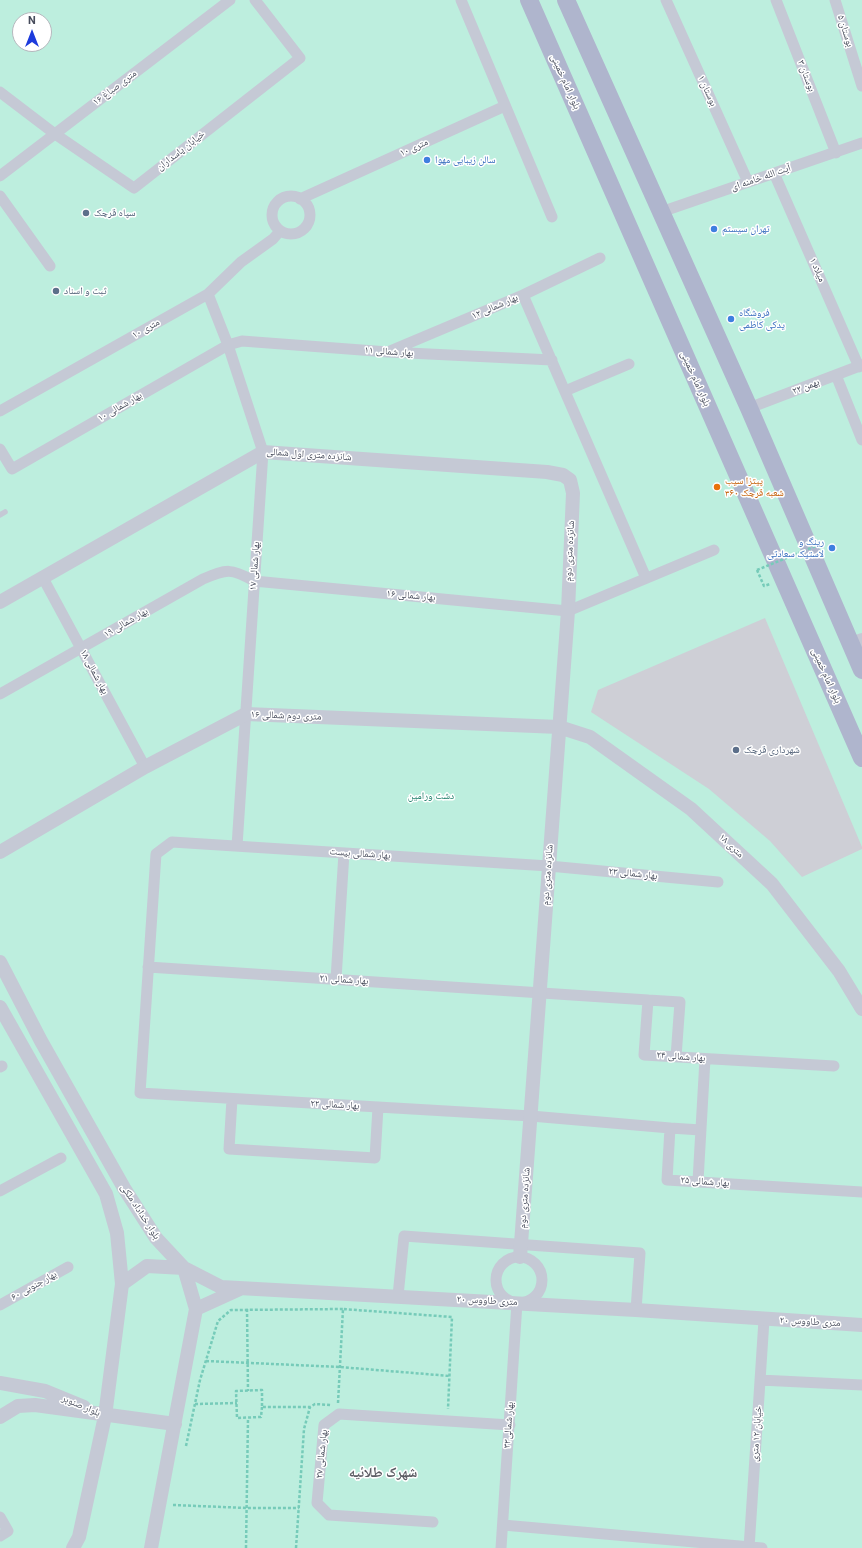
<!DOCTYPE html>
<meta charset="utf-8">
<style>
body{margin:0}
#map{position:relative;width:862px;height:1548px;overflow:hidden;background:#f1efee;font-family:Roboto,sans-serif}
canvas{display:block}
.north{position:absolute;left:12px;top:12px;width:40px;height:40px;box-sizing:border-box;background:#fff;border:1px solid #b5b7bd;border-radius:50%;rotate:0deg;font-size:11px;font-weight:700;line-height:16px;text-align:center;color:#474c5b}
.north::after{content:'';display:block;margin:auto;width:14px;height:18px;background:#1d3bdc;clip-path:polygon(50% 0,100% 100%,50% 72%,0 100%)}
</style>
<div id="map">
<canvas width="862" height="1548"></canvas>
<div class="north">N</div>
</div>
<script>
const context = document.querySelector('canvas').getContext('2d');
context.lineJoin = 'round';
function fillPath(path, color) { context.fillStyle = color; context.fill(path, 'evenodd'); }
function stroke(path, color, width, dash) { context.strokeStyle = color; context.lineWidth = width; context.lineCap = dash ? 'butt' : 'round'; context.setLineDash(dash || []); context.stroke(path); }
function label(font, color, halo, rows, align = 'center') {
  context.font = font + ' Roboto,"Noto Naskh Arabic",sans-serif'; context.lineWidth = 3; context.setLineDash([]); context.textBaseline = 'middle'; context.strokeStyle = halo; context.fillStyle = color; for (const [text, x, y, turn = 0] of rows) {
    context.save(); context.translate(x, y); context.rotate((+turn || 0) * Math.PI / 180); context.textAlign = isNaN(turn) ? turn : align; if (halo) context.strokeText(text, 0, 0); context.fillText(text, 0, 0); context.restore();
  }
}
const green = new Path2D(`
 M0 0H862V1548H0ZM20 20H44V44H20Z`);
const building = new Path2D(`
 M765 618 862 847V849L802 877 770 841 709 789 591 712 598 690Z`);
const path = new Path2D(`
 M757 570 764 586 770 584
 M247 1309 248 1391
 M206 1361 340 1367 450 1376
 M338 1403 343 1309 452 1317 448 1409
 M195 1404 237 1403
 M262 1407 261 1417 237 1418 236 1391 262 1390V1407H310
 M186 1446 200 1380 218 1321 231 1310 343 1309
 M173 1505 247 1508H299
 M246 1548 248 1418
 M296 1548 304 1429 310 1407 315 1404 331 1405`);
const service = new Path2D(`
 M0 515 5 512`);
const minor = new Path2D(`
 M461 0 552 217
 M666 0 748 182
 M776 0 836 153
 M835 0 862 86
 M0 92 55 134 134 188 300 58 255 0
 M774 173 859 367
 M0 176 230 0
 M0 196 50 266
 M272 215a19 19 0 1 1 38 0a19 19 0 1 1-38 0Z
 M300 199 505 106
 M661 212 862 143
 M208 294 228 345 263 452 237 846
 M523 295 646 578
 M390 351 523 295 600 258
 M836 375 862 440
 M565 391 629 364
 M749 408 862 365
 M0 411 208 294 241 262 273 239 280 231
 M0 449 12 469 228 345 242 341 388 352 552 360
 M43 578 145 767
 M0 694 203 579C227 569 231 568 254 581L568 611 714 550
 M718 882 549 866 172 842 156 854 140 1093 531 1116 670 1128 667 1180 862 1192
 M148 967 648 1000 644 1055 834 1066
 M336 979 344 853
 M648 1000 680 1002 676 1057
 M0 1067 2 1066
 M232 1099 229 1149 375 1158 378 1107
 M670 1128 701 1130
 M698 1181 705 1059
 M0 1191 61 1158
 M496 1280a23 23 0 1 1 46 0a23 23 0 1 1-46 0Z
 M398 1296 404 1236 640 1253 636 1310
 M0 1305 68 1267
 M760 1380 862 1385
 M0 1517 8 1531 0 1536
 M433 1522 329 1515 317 1503 324 1425 339 1414 510 1425
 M503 1525 762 1548
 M501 1548 517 1303
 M749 1548 764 1320`);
const tertiary = new Path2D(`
 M0 602 263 452 547 472 563 475 570 480 573 493 568 611 520 1257
 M851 644 862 640
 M0 852 145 767 246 714 559 727 590 737 691 809 772 884 839 971 862 1009
 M0 962 41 1041 124 1188 156 1238 184 1268 196 1309 151 1548
 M0 1007 106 1194 117 1233 122 1284 105 1416 79 1537 73 1548
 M122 1284 147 1266 184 1268 221 1287 636 1310 862 1325
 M196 1309 240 1289
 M0 1383 45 1391 84 1407
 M0 1417 18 1406 35 1405 175 1424`);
const primary = new Path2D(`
 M529 0 862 758
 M566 0 749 408 862 670`);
const pathBridge = new Path2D(`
 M757 570 823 543`);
const markers = [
 [427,160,4,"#3f7fe0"],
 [86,213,4,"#5c6f8a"],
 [714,229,4,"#3f7fe0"],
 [56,291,4,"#5c6f8a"],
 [731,319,4,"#3f7fe0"],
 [717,487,4,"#e8710a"],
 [832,548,4,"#3f7fe0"],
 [736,750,4,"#5c6f8a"]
];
const streetNames = [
 ["بوستان ۵",845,31,73],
 ["بوستان ۳",806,76,69],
 ["بلوار امام خمینی",565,82,66],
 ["۱۶ متری صباغ",115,88,-37],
 ["بوستان ۱",707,91,66],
 ["۱۰ متری",414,148,-24],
 ["خیابان پاسداران",181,151,-38],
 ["آیت الله خامنه ای",761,178,-19],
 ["میلاد ۱",817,270,66],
 ["بهار شمالی ۱۲",495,307,-23],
 ["۱۰ متری",146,329,-29],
 ["بهار شمالی ۱۱",389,352,4],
 ["بلوار امام خمینی",695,379,66],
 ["۲۲ بهمن",806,387,-21],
 ["بهار شمالی ۱۰",120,407,-30],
 ["شانزده متری اول شمالی",309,455,4],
 ["شانزده متری دوم",570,551,-87],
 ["بهار شمالی ۱۷",255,566,-86],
 ["بهار شمالی ۱۶",411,596,5],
 ["بهار شمالی ۱۹",126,623,-30],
 ["بهار شمالی ۱۸",94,672,62],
 ["بلوار امام خمینی",826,676,66],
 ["۱۶ متری دوم شمالی",286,716,2],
 ["۱۸ متری",731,846,43],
 ["بهار شمالی بیست",360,854,4],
 ["بهار شمالی ۲۳",633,874,6],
 ["شانزده متری دوم",548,875,-86],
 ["بهار شمالی ۲۱",344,980,4],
 ["بهار شمالی ۲۴",681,1057,4],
 ["بهار شمالی ۲۲",335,1105,3],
 ["بهار شمالی ۲۵",705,1182,4],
 ["شانزده متری دوم",525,1198,-86],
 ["بلوار خداداد ملکی",140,1212,57],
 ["بهار جنوبی ۶۰",34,1286,-29],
 ["۲۰ متری طاووس",487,1301,3],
 ["۲۰ متری طاووس",810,1322,3],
 ["بلوار صنوبر",81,1406,23],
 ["بهار شمالی۳۳",509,1425,-86],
 ["خیابان ۱۲ متری",757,1434,-86],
 ["بهار شمالی ۲۷",322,1454,-84]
];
const shopNames = [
 ["سالن زیبایی مهوا",435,160],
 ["تهران سیستم",722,229],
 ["فروشگاه",739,313],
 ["یدکی کاظمی",739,325],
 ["رینگ و",824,542,"right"],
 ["لاستیک سعادتی",824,554,"right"]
];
const serviceNames = [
 ["سپاه قرچک",94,213],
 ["ثبت و اسناد",64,291],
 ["شهرداری قرچک",744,750]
];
const foodNames = [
 ["پیتزا سیب",725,481],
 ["۳۶۰ شعبه قرچک",725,493]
];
const parkNames = [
 ["دشت ورامین",431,796]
];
const districtNames = [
 ["شهرک طلائیه",383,1473]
];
fillPath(green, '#bdeede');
fillPath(building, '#cecfd6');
stroke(path, '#76cbb9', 2.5, [3, 2]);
stroke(service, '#c5c9d5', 5.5);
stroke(minor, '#c5c9d5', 11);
stroke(tertiary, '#c5c9d5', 14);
stroke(primary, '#afb5cd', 18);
stroke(pathBridge, '#76cbb9', 2.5, [3, 2]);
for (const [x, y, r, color] of markers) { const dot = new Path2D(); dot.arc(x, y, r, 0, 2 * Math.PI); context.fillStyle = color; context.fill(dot); stroke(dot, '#fff', 1.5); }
label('10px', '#474c5b', '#fff', streetNames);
label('10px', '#366cbe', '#fff', shopNames, 'left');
label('10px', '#4e5e75', '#fff', serviceNames, 'left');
label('10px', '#c56008', '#fff', foodNames, 'left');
label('10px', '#197b66', '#fff', parkNames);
label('bold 14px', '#5b5c63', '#fff', districtNames);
</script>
